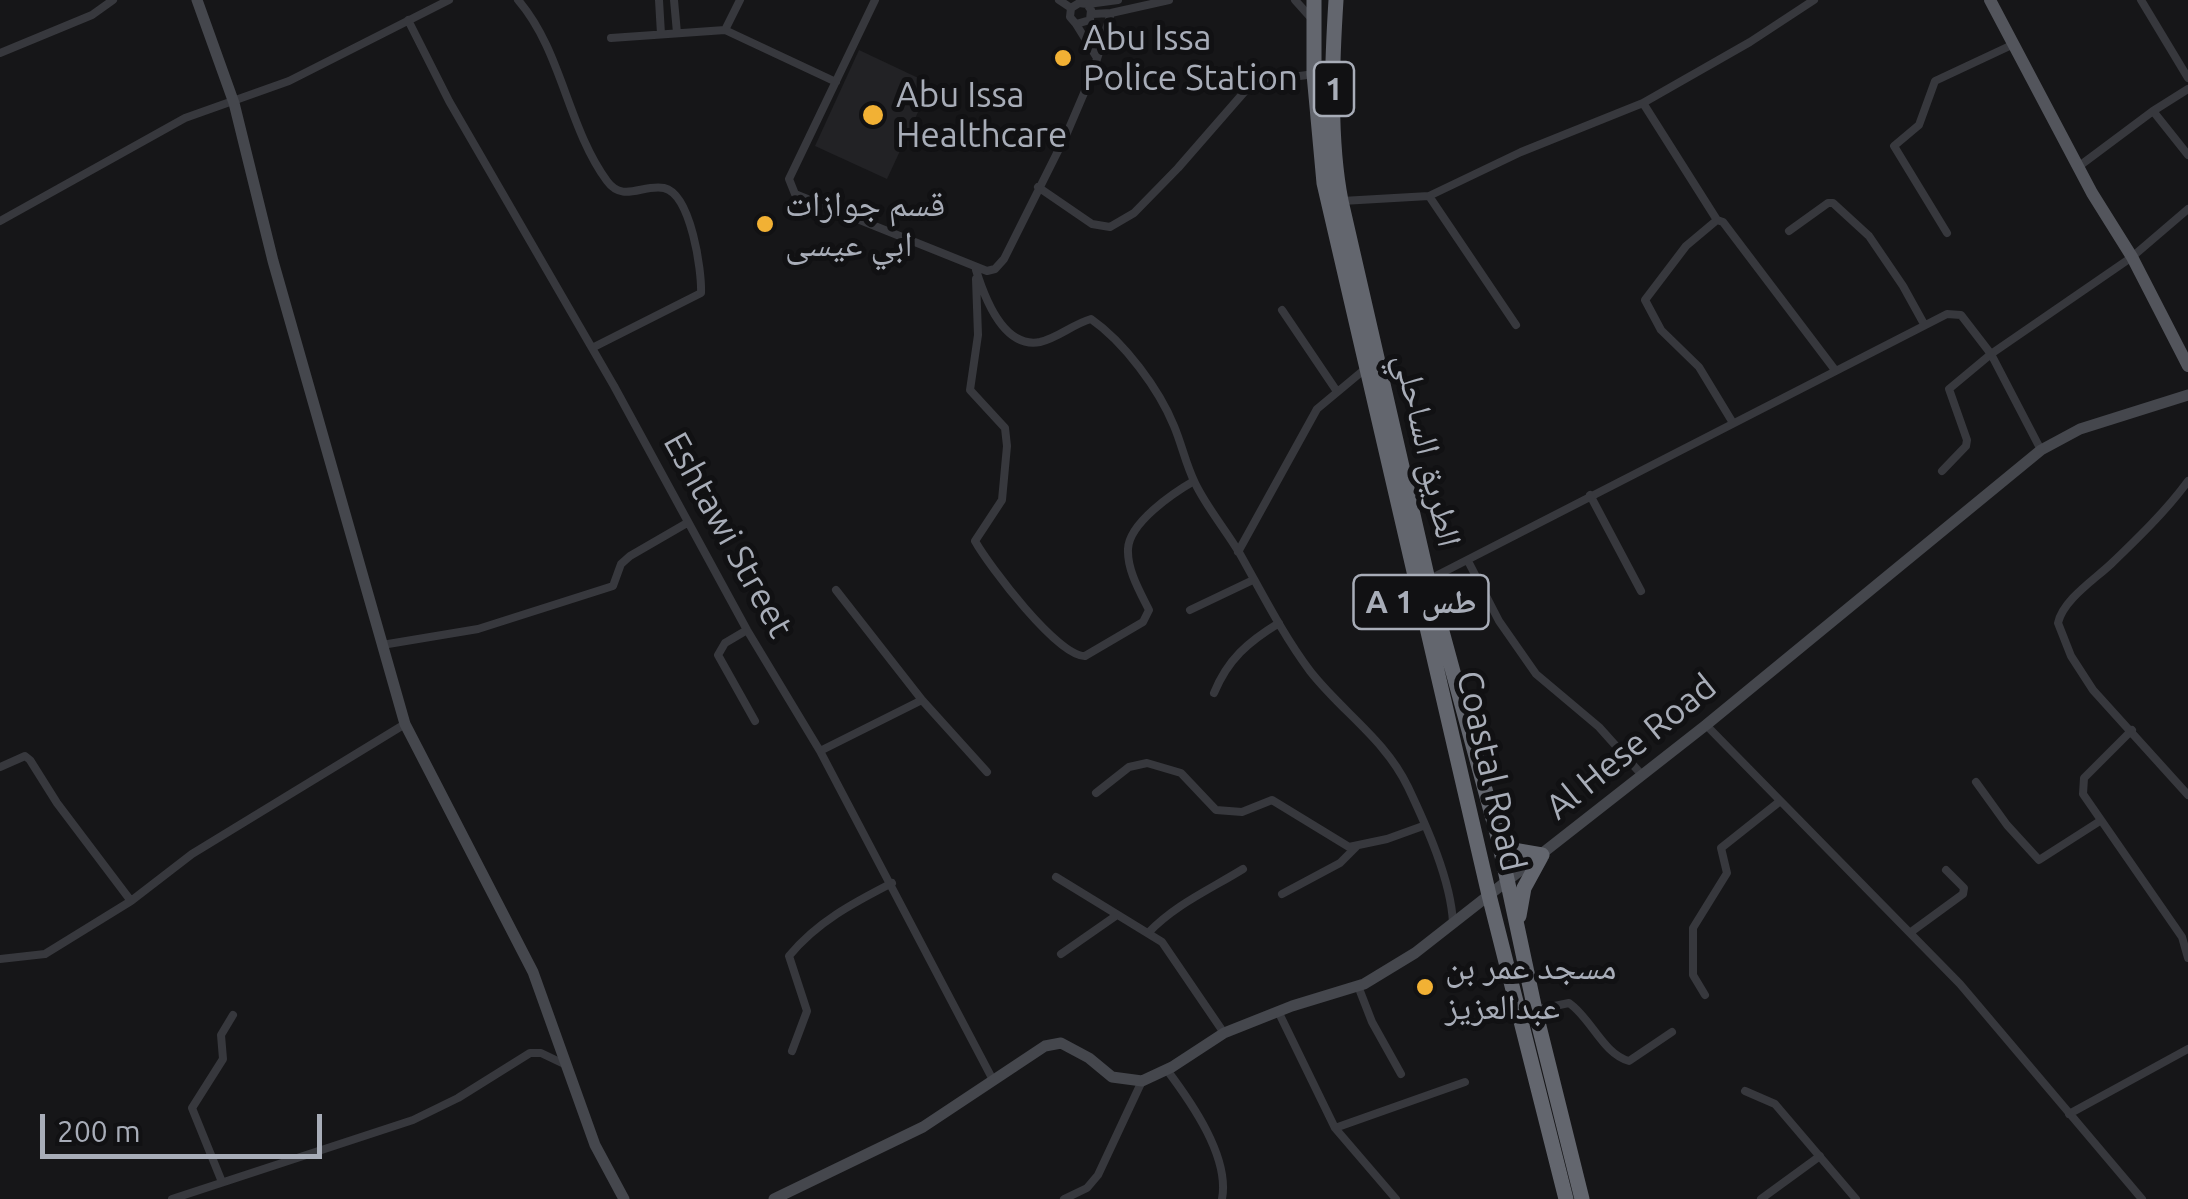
<!DOCTYPE html>
<meta charset="utf-8">
<style>
body{margin:0}
#map{position:relative;width:2188px;height:1199px;overflow:hidden;background:#161618;font-family:Ubuntu,sans-serif}
canvas{display:block}
.scale{position:absolute;left:40px;top:1114px;width:282px;height:45px;box-sizing:border-box;border:5px solid #a8adb8;border-top:0;padding-left:12px;font-size:30px;line-height:35px;white-space:nowrap;color:#a8adb8;-webkit-text-stroke:8px #111113;paint-order:stroke}
</style>
<div id="map">
<canvas width="2188" height="1199"></canvas>
<div class="scale">200 m</div>
</div>
<script>
const context = document.querySelector('canvas').getContext('2d');
context.lineJoin = 'round';
function fillPath(path, color) { context.fillStyle = color; context.fill(path, 'evenodd'); }
function stroke(path, color, width, dash) { context.strokeStyle = color; context.lineWidth = width; context.lineCap = dash ? 'butt' : 'round'; context.setLineDash(dash || []); context.stroke(path); }
function label(font, color, halo, rows, align = 'center') {
  context.font = font + ' Ubuntu,"Noto Naskh Arabic",sans-serif'; context.lineWidth = 10; context.setLineDash([]); context.textBaseline = 'middle'; context.strokeStyle = halo; context.fillStyle = color; for (const [text, x, y, turn = 0] of rows) {
    context.save(); context.translate(x, y); context.rotate((+turn || 0) * Math.PI / 180); context.textAlign = isNaN(turn) ? turn : align; if (halo) context.strokeText(text, 0, 0); context.fillText(text, 0, 0); context.restore();
  }
}
const built = new Path2D(`
 M859 50 931 84 887 179 815 146Z`);
const street = new Path2D(`
 M518 0C562 51 567 126 607 181 623 203 642 184 664 188 691 194 702 271 701 293L592 348
 M659 0 661 34
 M674 0 677 33
 M875 0 789 179 795 194 987 271 995 269 1004 259 1067 133 1093 72 1111 13
 M1059 0 1071 8 1070 17 1076 24 1090 20 1091 10 1087 4 1079 3 1071 8
 M1295 0 1312 19
 M2141 0 2188 78
 M1088 4 1118 0
 M1092 14 1111 13 1169 0
 M408 20 449 101 614 386 747 630 820 751 993 1080
 M1076 24 1097 58
 M725 30 740 0
 M611 38 725 30 836 82
 M0 53 92 15 113 0
 M1643 103 1717 220 1723 222 1835 370
 M2153 111 2188 155
 M2078 167 2153 111 2188 89
 M1038 187 1092 224 1110 227 1134 213 1178 168 1246 90 1271 80 1314 74
 M1429 196 1516 325
 M1342 201 1429 196 1521 152 1643 103 1750 42 1814 0
 M1717 220 1686 246 1645 300 1661 330 1699 367 1733 423
 M0 221 185 118 289 81 449 0
 M1789 231 1828 203H1833L1869 236 1903 286 1924 324
 M1947 233 1894 146 1919 125 1935 81 2014 44
 M976 270C984 296 1003 349 1040 342 1058 338 1073 324 1091 319 1124 342 1159 389 1174 426 1182 445 1186 465 1195 483 1207 508 1226 530 1240 554 1262 593 1283 635 1310 671 1342 712 1385 739 1408 787 1426 825 1451 880 1453 923
 M976 279 978 335 970 390 1005 428 1007 446 1002 500 975 541C989 566 1058 657 1085 656L1143 622 1149 610C1140 592 1127 570 1128 549 1129 523 1173 493 1194 481
 M1282 310 1336 390
 M1942 471 1966 446 1967 440 1949 389 1991 354 2132 257 2188 209
 M2188 481C2166 511 2138 538 2111 564 2094 580 2063 600 2058 623L2071 656 2093 690 2188 795
 M1590 495 1641 591
 M1238 552 1317 409 1365 369
 M1468 561 1499 621 1536 674 1599 727 1642 775
 M1428 580 1947 314 1961 315 1991 354 2041 450
 M1190 610 1253 580
 M747 630 725 643 718 655 755 721
 M382 645 478 629 613 586 621 564 630 556 687 523
 M1214 693C1228 659 1248 642 1279 623
 M922 700 987 772
 M1706 725 1960 984 2142 1199
 M2132 730 2084 778 2083 794 2182 937 2188 958
 M820 751 922 700 836 590
 M0 767 25 756 30 760 57 803 131 901 192 854 405 724
 M1976 782 2007 825 2039 860 2100 821
 M1096 793 1129 767 1147 763 1181 773 1216 810 1242 812 1272 800 1349 847 1387 839 1423 826
 M1056 877 1162 942 1224 1033
 M1282 894 1340 863 1356 847
 M1911 932 1963 894 1964 888 1946 870
 M1148 933C1176 904 1209 890 1243 869
 M1061 954 1117 915
 M0 959 45 954 131 901
 M1358 986 1372 1022 1401 1074
 M1705 995 1693 975V928L1727 873 1721 848 1779 802
 M1535 1010 1569 1003C1591 1018 1603 1054 1629 1061L1672 1032
 M1278 1011 1335 1128 1396 1199
 M792 1051 807 1011 789 956C817 922 853 903 892 883
 M1167 1070C1191 1102 1230 1157 1222 1199
 M1745 1091 1775 1104 1856 1199
 M2069 1114 2188 1049
 M1335 1128 1465 1082
 M222 1182 192 1108 223 1059 221 1035 233 1015
 M172 1199 413 1120 458 1098 530 1053H541L564 1064
 M1064 1199 1087 1188 1098 1175 1142 1081
 M1761 1199 1820 1156`);
const secondary = new Path2D(`
 M197 0 234 103 273 261 405 724 533 972 595 1145 624 1199
 M774 1199 923 1127 1045 1046 1061 1043 1089 1058 1112 1077 1142 1081 1172 1067 1224 1033 1292 1006 1364 984 1415 953 1706 725 2041 450 2080 429 2188 395`);
const primary = new Path2D(`
 M1990 0 2092 193 2132 257 2188 366`);
const highway = new Path2D(`
 M1314 0V74L1324 183 1489 895 1566 1199
 M1336 0C1332 62 1329 140 1341 201L1428 580 1498 837 1535 1010 1582 1199
 M1498 837 1513 850 1542 855
 M1519 916 1524 888 1542 855`);
const markers = [
 [1063,58,10,"#f2b134"],
 [873,115,12,"#f2b134"],
 [765,224,10,"#f2b134"],
 [1425,987,10,"#f2b134"]
];
const shields = [
 [1334,89,40],
 [1421,602,135]
];
const shieldNames = [
 ["1",1334,89],
 ["A 1 طس",1421,602]
];
const poiNames = [
 ["Abu Issa",1083,38],
 ["Police Station",1083,78],
 ["Abu Issa",896,95],
 ["Healthcare",896,135],
 ["قسم جوازات",785,204],
 ["ابي عيسى",785,244],
 ["مسجد عمر بن",1445,967],
 ["عبدالعزيز",1445,1007]
];
const streetNames = [
 ["الطريق الساحلي",1428,450,77],
 ["Eshtawi Street",728,535,61],
 ["Al Hese Road",1631,747,-39],
 ["Coastal Road",1491,771,77]
];
fillPath(built, '#222225');
stroke(street, '#37383d', 8);
stroke(secondary, '#45474d', 11);
stroke(primary, '#53555c', 12);
stroke(highway, '#63666e', 15);
for (const [x, y, r, color] of markers) { const dot = new Path2D(); dot.arc(x, y, r, 0, 2 * Math.PI); context.fillStyle = color; context.fill(dot); stroke(dot, '#111113', 4); }
for (const [x, y, w] of shields) { const box = new Path2D(); box.roundRect(x - w / 2, y - 27, w, 54, 8); context.fillStyle = '#111113'; context.fill(box); stroke(box, '#a8adb8', 2.5); }
label('bold 32px', '#a8adb8', null, shieldNames);
label('35px', '#a8adb8', '#111113', poiNames, 'left');
label('35px', '#a8adb8', '#111113', streetNames);
</script>
